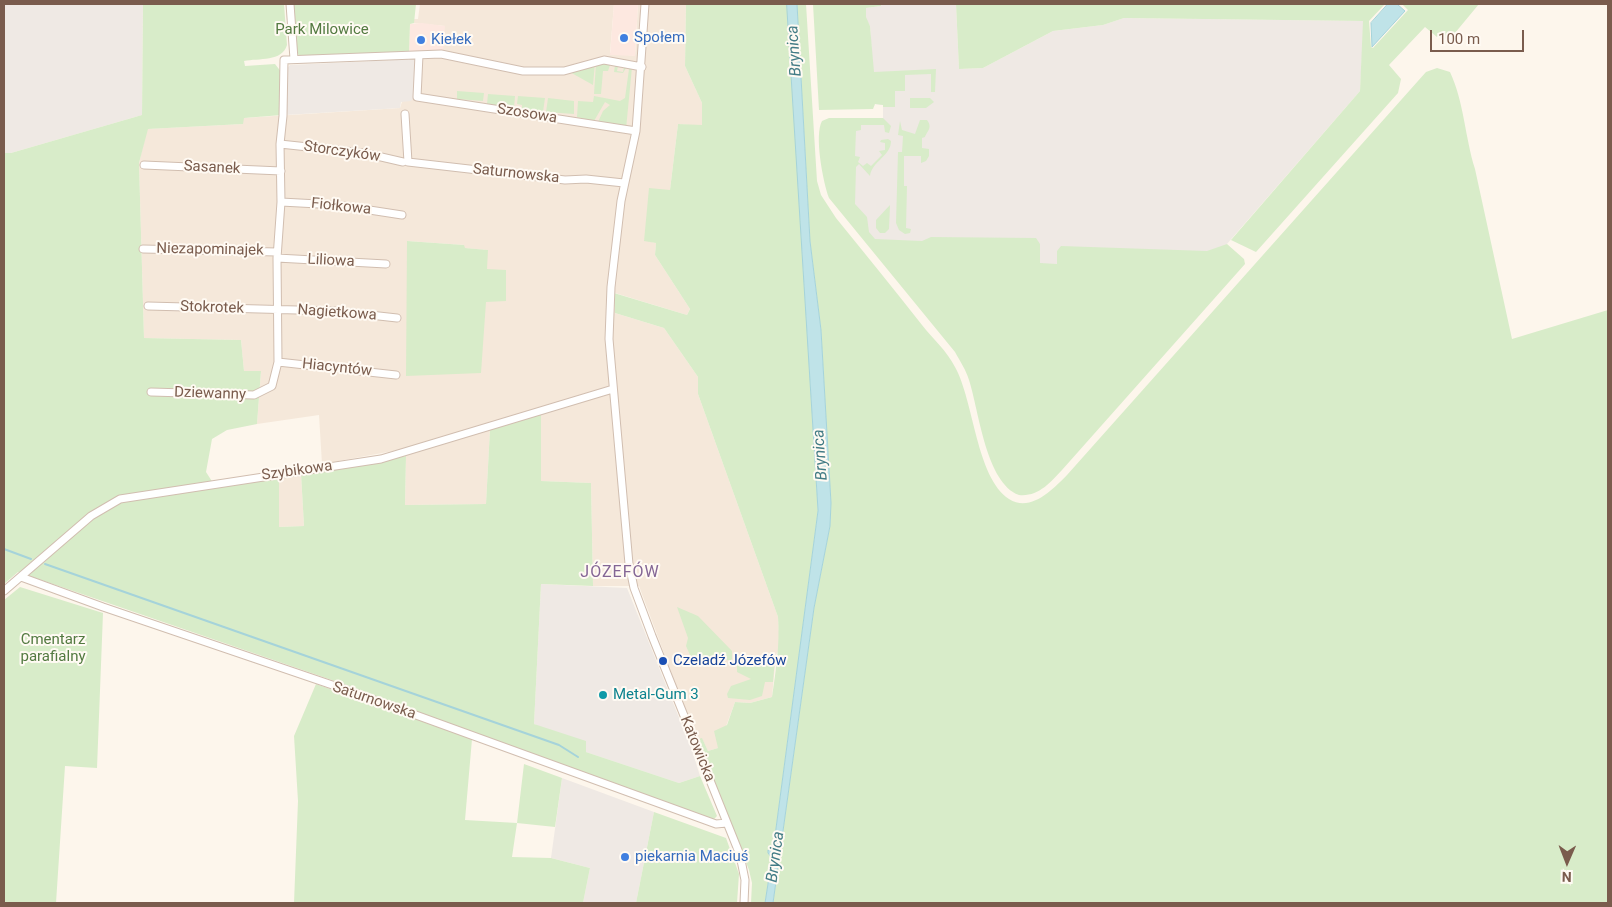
<!DOCTYPE html>
<meta charset="utf-8">
<style>
body{margin:0}
#map{position:relative;width:1612px;height:907px;overflow:hidden;background:#fdf6ec;font-family:Roboto,sans-serif}
canvas{display:block}
.frame{position:absolute;inset:0;border:5px solid #7a5c4d;pointer-events:none}
.north{position:absolute;left:1542px;top:837px;width:50px;height:50px;-webkit-text-stroke:4px #fffaf3;paint-order:stroke;rotate:181deg;font-size:14px;font-weight:700;line-height:20px;text-align:center;color:#7a5c4d}
.north::after{content:'';display:block;margin:auto;width:18px;height:22px;background:#7a5c4d;clip-path:polygon(50% 0,100% 100%,50% 72%,0 100%)}
.scale{position:absolute;left:1430px;top:30px;width:94px;height:22px;box-sizing:border-box;border:2px solid #7a5c4d;border-top:0;padding-left:6px;font-size:15px;line-height:18px;white-space:nowrap;color:#7a5c4d;-webkit-text-stroke:4px #fffaf3;paint-order:stroke}
</style>
<div id="map">
<canvas width="1612" height="907"></canvas>
<div class="frame"></div>
<div class="north">N</div>
<div class="scale">100 m</div>
</div>
<script>
const context = document.querySelector('canvas').getContext('2d');
context.lineJoin = 'round';
function fillPath(path, color) { context.fillStyle = color; context.fill(path, 'evenodd'); }
function stroke(path, color, width, dash) { context.strokeStyle = color; context.lineWidth = width; context.lineCap = dash ? 'butt' : 'round'; context.setLineDash(dash || []); context.stroke(path); }
function label(font, color, halo, rows, align = 'center') {
  context.font = font + ' Roboto,sans-serif'; context.lineWidth = 4; context.setLineDash([]); context.textBaseline = 'middle'; context.strokeStyle = halo; context.fillStyle = color; for (const [text, x, y, turn = 0] of rows) {
    context.save(); context.translate(x, y); context.rotate((+turn || 0) * Math.PI / 180); context.textAlign = isNaN(turn) ? turn : align; if (halo) context.strokeText(text, 0, 0); context.fillText(text, 0, 0); context.restore();
  }
}
const residential = new Path2D(`
 M420 4H614L610 53 635 56 638 4H686L685 66 702 103V126L678 124 670 190 644 240 656 243 655 255 690 309 687 315 615 293V313L664 328 698 377V394L778 617 780 648 776 655 772 697 750 703 735 702 718 748 708 751 702 739H698L693 731 639 586H593L591 483 541 481 490 429 486 504 405 505 406 456 404 449 322 464 319 415 257 424 261 371H244L241 340 144 338 139 163 147 129 243 124V118L400 108 416 59 356 61V55L409 53 445 26 414 23V19H418ZM407 241 464 245V248L487 250V269Z
 M301 474 304 526 279 527V477Z`);
const commercial = new Path2D(`
 M614 4H638L635 56 610 55Z
 M422 23 445 26 443 52 409 53 410 24Z`);
const industrial = new Path2D(`
 M4 4H143L142 115 11 153H4Z
 M881 4H956L959 69 983 68 1053 31 1103 25 1124 18 1364 21 1360 91 1220 252 1061 266 874 245 848 215 850 122H883V105L875 104 870 26 865 17 866 8 881 6Z
 M416 59 415 96 411 101 401 102 400 108 285 115 286 70 290 65Z
 M541 584 627 588 692 750 700 776 679 783 586 752 534 724Z
 M562 778 654 812 636 903H583L590 868 551 858Z`);
const green = new Path2D(`
 M143 4H284L287 45C282 62 259 58 244 61L245 66 275 64 282 73V115L244 118 243 124 148 129 139 163 144 338 241 340 244 371H261L257 424 227 430 212 439 206 472 215 486 279 477V527L304 526 301 474 406 456 405 505 486 504 490 429 541 414V481L591 483 593 586 541 584 534 724 586 741V752L679 783 700 776 717 816 714 819 472 739 465 820 517 823 524 764 562 778 555 827 517 823 512 857 551 858 590 868 583 903H294L298 801 294 736 316 684 350 696 352 687 18 572 4 584V153H11L142 115Z
 M293 4H416L414 23 410 24 409 53 301 58 297 53Z
 M686 4 788 5 818 511 773 851 769 850 768 853 772 858 765 903H751L752 883 749 870 698 739 702 738 708 751 718 748 714 731 727 725 735 702 750 703 772 697C776 669 780 645 778 617L698 394V377L664 328 615 313 614 293 687 315 690 309 655 255 656 243 644 241 649 188 670 190 678 124 702 125V103L685 66Z
 M797 4H806L817 181 821 195 836 218C865 254 894 289 922 325 933 339 947 351 955 367 974 401 976 477 1009 499 1031 513 1053 489 1067 475L1426 72 1437 68 1450 72C1464 102 1465 137 1475 169L1512 339 1608 310V903H773L814 608 830 526 831 503 821 330 810 241Z
 M813 4H881V6L866 8V17L870 26 874 72 936 69 935 92H931V74L905 75V91H895V107H883V105L875 104 873 109 819 110Z
 M956 4H1385L1369 21 1371 47 1373 48 1408 10 1402 4H1479L1450 39 1437 37 1425 27 1389 65 1401 79 1398 93 1256 252 1231 240 1360 91 1363 21 1124 18 1103 25 1053 31 983 68 959 69Z
 M604 62 610 65 608 71H603L601 94H594L596 63Z
 M595 63 593 85 568 71Z
 M615 65 621 66H618L617 71 623 72 624 67H632L626 129 598 122 603 111 610 105 605 102 594 121 577 117 578 101 593 102 594 96 620 101 625 98 629 69 626 68 623 73 614 72Z
 M457 91 484 93 483 101 457 99Z
 M488 94 515 96 514 108 487 104Z
 M518 96 545 98 543 112 522 109V105L517 104Z
 M548 98 574 101V114L546 112Z
 M910 98H930L934 102 926 108H910Z
 M883 118 891 126 889 133 885 132 884 125H861V130L856 131 855 156 860 157 858 162 863 166 867 163 871 166 882 155 879 151 885 150V143L880 142 881 140 888 139 891 141C891 156 872 161 870 176L859 164 856 167 855 204 867 217 869 232 875 239 922 241 931 237 1036 238 1040 244V263L1057 264V251L1061 246 1207 251 1227 244 1244 259 1245 264 1062 470C1050 483 1038 497 1019 495 986 483 979 411 969 380 966 370 960 361 955 352L829 198C823 182 814 135 822 121L829 118Z
 M920 120H927C933 128 927 131 925 137L922 138V148L929 149V156L926 161 921 163V156H904V186H907L906 228 911 229 910 233 905 234 899 230 896 223 898 152H902L903 136 898 135 900 121 902 130 915 134Z
 M890 205 889 229 885 233H880L876 228V220Z
 M407 241 464 245 465 248 488 250 487 269 506 270V301L486 302 481 373 406 376Z
 M20 587 103 613 97 768 65 766 56 903H4V600Z
 M677 607 698 616 732 651V659L730 661 720 657 717 665 695 666 686 646 688 638Z
 M775 658 773 682H765L762 696 750 700 728 698 727 694 731 686 751 679 737 672V666L740 661 757 665Z
 M654 812 726 838 739 874 737 903H636Z`);
const water = new Path2D(`
 M787 4H797L810 241 821 330 831 503 830 526 814 608 773 903H765L772 858 768 853V850L773 851 818 511Z
 M1388 4H1397L1405 11 1372 47 1371 23Z`);
const stream = new Path2D(`
 M4 549 31 559
 M45 564 559 745 578 757`);
const minor = new Path2D(`
 M290 4 294 59
 M645 4 636 131 621 201 611 287 609 339 629 564 634 588 652 636 740 855 745 880 744 903
 M419 55 417 97 636 131
 M405 114 408 162 565 180 586 179 624 183
 M280 144 364 153 403 162
 M144 165 281 171
 M281 202 337 205 402 215
 M143 249 277 252
 M277 258 386 264
 M148 306 334 311 397 318
 M278 362 396 375
 M151 392 254 395 272 386 278 362 277 258 281 202 280 144 283 116 284 60 441 54 523 71H564L604 60 642 67
 M21 577 103 607 347 690 716 824 727 823
 M4 591 91 516 120 499 381 459 613 389`);
const markers = [
 [624,38,5,"#3f7fe0"],
 [421,40,5,"#3f7fe0"],
 [663,661,5,"#1a4fb4"],
 [603,695,5,"#0f9aa8"],
 [625,857,5,"#3f7fe0"]
];
const parkNames = [
 ["Park Milowice",322,30],
 ["Cmentarz",53,640],
 ["parafialny",53,657]
];
const shopNames = [
 ["Społem",634,38],
 ["Kiełek",431,40],
 ["piekarnia Maciuś",635,857]
];
const streetNames = [
 ["Szosowa",527,114,9],
 ["Storczyków",342,152,8],
 ["Sasanek",212,168,3],
 ["Saturnowska",516,174,6],
 ["Fiołkowa",341,207,6],
 ["Niezapominajek",210,250,1],
 ["Liliowa",331,261,3],
 ["Stokrotek",212,308,2],
 ["Nagietkowa",337,313,4],
 ["Hiacyntów",337,368,6],
 ["Dziewanny",210,394,2],
 ["Szybikowa",297,471,-8],
 ["Saturnowska",374,701,19],
 ["Katowicka",697,749,68]
];
const transitNames = [
 ["Czeladź Józefów",673,661]
];
const cultureNames = [
 ["Metal-Gum 3",613,695]
];
const waterNames = [
 ["Brynica",795,51,-94],
 ["Brynica",821,455,-94],
 ["Brynica",776,857,-82]
];
const neighbourhoodNames = [
 ["JÓZEFÓW",620,573]
];
fillPath(residential, '#f5e8da');
fillPath(commercial, '#fde8e0');
fillPath(industrial, '#efe9e4');
fillPath(green, '#d8ecc9');
fillPath(water, '#bfe3e8');
stroke(water, '#a5d3da', 1);
stroke(stream, '#a5d3da', 2);
stroke(minor, '#d1beb0', 9);
stroke(minor, '#fff', 7);
for (const [x, y, r, color] of markers) { const dot = new Path2D(); dot.arc(x, y, r, 0, 2 * Math.PI); context.fillStyle = color; context.fill(dot); stroke(dot, '#fffaf3', 2); }
label('15px', '#537a41', '#fffaf3', parkNames);
label('15px', '#366cbe', '#fffaf3', shopNames, 'left');
label('15px', '#7a5c4d', '#fffaf3', streetNames);
label('15px', '#164399', '#fffaf3', transitNames, 'left');
label('15px', '#0d838f', '#fffaf3', cultureNames, 'left');
label('italic 16px', '#437c86', '#fffaf3', waterNames);
context.letterSpacing = '1px';
label('16px', '#846695', '#fffaf3', neighbourhoodNames);
context.letterSpacing = '0px';
</script>
